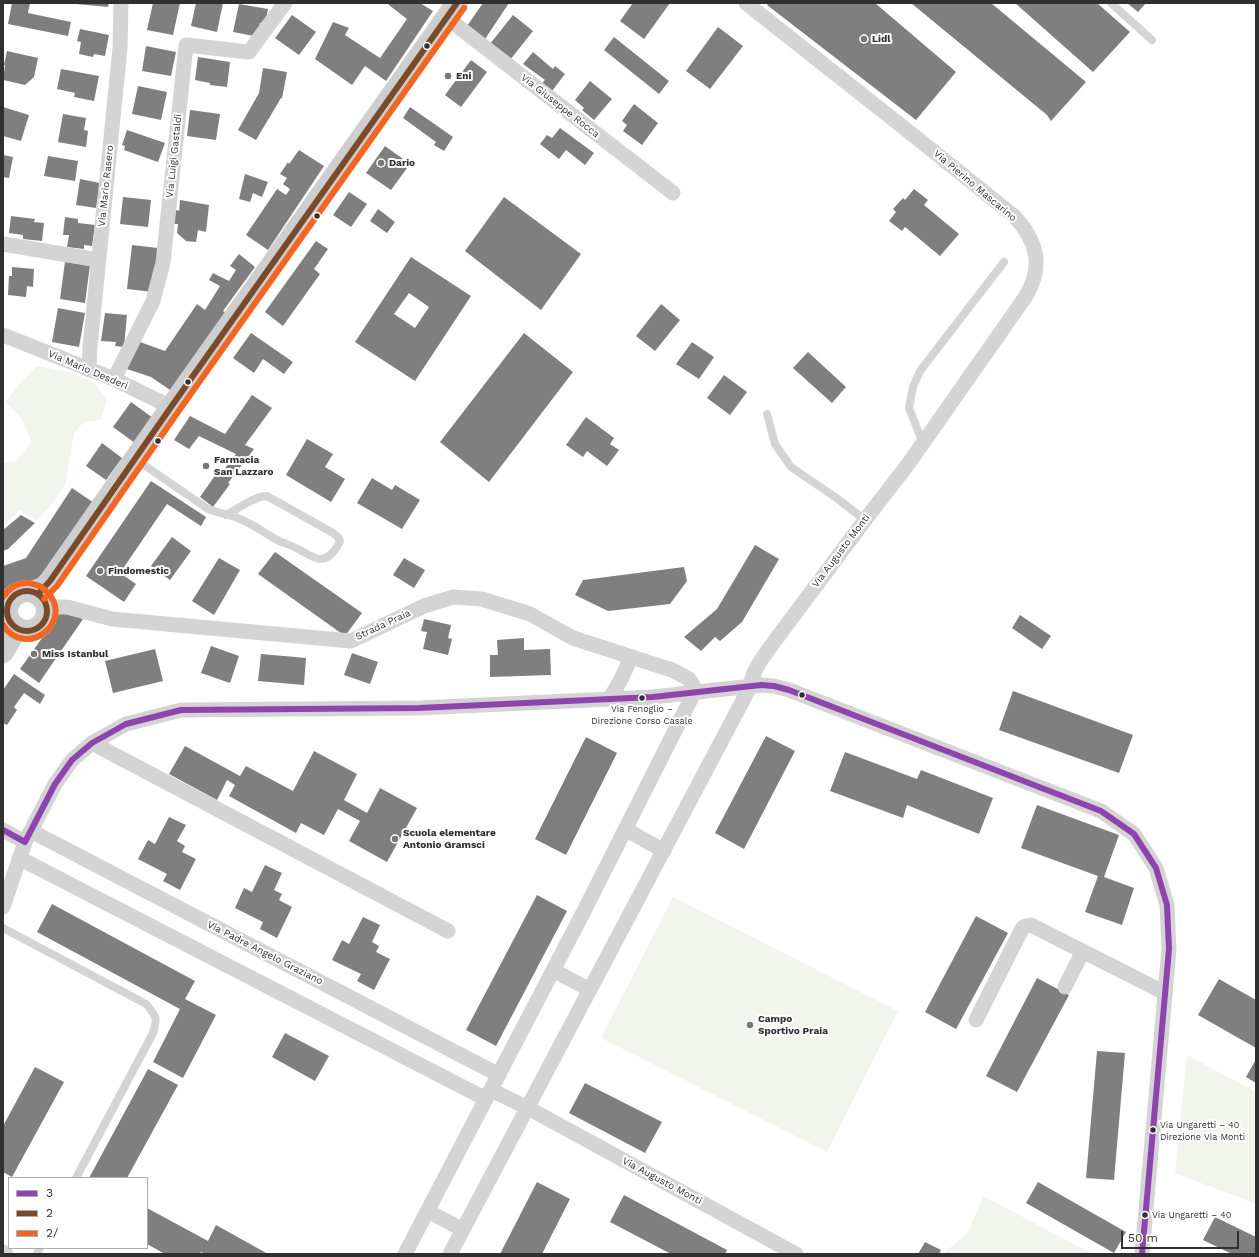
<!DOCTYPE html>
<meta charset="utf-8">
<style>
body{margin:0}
#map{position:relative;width:1259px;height:1257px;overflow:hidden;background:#fff;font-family:"Work Sans",sans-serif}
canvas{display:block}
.frame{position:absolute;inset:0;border:4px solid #303030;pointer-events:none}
.legend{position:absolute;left:8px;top:1177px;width:140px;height:72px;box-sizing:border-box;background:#fff;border:1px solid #acacac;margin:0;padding:5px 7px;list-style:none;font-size:12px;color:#303030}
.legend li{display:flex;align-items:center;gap:8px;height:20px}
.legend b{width:20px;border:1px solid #acacac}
.scale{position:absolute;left:1121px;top:1231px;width:118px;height:18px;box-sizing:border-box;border:2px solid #303030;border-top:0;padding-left:5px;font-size:12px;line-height:14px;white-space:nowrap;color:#303030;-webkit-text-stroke:3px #fff;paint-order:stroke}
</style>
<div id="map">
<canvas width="1259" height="1257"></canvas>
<div class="frame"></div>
<ul class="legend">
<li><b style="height:5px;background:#8e44ad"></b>3</li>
<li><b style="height:5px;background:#7a4b2a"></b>2</li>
<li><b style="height:5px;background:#f26522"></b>2/</li>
</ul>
<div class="scale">50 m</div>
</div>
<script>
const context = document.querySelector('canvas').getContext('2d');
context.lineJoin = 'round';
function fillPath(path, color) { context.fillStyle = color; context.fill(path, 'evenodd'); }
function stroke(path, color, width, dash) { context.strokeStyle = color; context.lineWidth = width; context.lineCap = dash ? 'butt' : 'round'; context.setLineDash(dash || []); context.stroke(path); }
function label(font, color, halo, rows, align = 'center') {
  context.font = font + ' "Work Sans",sans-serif'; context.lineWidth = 4; context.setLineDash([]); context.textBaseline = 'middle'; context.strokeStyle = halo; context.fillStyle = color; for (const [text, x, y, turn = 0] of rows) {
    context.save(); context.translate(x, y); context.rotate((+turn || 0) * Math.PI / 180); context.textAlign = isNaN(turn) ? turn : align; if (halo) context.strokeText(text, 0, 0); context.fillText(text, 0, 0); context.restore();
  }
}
const green = new Path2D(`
 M37 366 69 372 94 382 107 400 100 420 84 422 74 433 65 486 50 506 36 521 20 510 3 526V463L17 461 31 441 22 419 6 402 20 383Z
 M673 897 898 1011 827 1152 601 1038Z
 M1187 1055 1256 1092V1204L1175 1173Z
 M983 1196 1093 1254H944L946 1251 968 1233Z`);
const building = new Path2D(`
 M12 3H30L28 13 71 22 68 36 8 24Z
 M76 3H109L108 7 76 4Z
 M153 3H180L173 35 147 30Z
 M196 3H223L217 32 191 26Z
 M388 3H420L433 11 386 81 365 66 352 85 315 59 333 22 349 28 345 35 380 58 407 19 389 5Z
 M483 3H509L485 39 467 26Z
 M633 3H670L644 39 620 21Z
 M769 3H875L956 72 916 120 767 5Z
 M911 3H991L1086 82 1051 121 1047 115Z
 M1015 3H1097L1130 32 1093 72Z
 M1127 3H1146L1138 12Z
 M239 4 268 9 265 24 260 23 258 34 254 36 233 32Z
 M292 15 316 32 299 55 275 38Z
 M513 15 533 31 510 60 490 44Z
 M718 27 743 46 710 89 686 71Z
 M80 29 109 35 105 56 94 54 93 57 79 54 81 42 77 41Z
 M614 37 669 81 659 94 604 50Z
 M146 46 176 52 171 76 142 71Z
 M7 51 38 58 34 77 25 85 3 80 5 65H4Z
 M533 52 553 69 555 66 565 74 552 91 542 83 545 80 523 64Z
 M198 57 230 62 227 87 210 85V83L195 80Z
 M471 60 487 72 461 107 445 95Z
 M263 68 287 72 282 98H281L256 140 238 130 259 93Z
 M61 69 99 76 94 101 74 97 75 93 57 89Z
 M590 81 612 99 594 120 582 110 584 108 575 100Z
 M138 86 167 92 161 120 132 114Z
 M634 104 658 123 642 145 623 131 627 125 622 121Z
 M3 107 29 115 21 141 3 136Z
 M410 107 453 137 444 151 434 145 436 142 403 118Z
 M190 110 220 114 216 140 187 136Z
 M63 114 86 118 84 130 88 131 86 147 58 142Z
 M560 128 594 153 585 165 566 150 559 159 540 144 547 135 552 138Z
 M127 130 165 143 158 162 124 150 125 146 122 145Z
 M385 146 410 164 391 190 366 173Z
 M299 150 324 166 268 250 246 235 277 189 286 195 290 189 283 184 287 178 280 174 288 162 289 164Z
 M3 155 13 157 9 178 3 177Z
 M48 156 78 161 75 181 44 176Z
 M245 174 268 182 262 197 253 193 250 202 239 199Z
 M80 179 100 183 96 208 76 205Z
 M914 189 928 200 924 205 959 234 940 256 905 227 902 231 889 221 896 212 893 209 903 198 905 200Z
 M349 192 367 204 351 227 333 215Z
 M123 197 151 200 148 227 120 224Z
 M504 197 581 254 541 310 465 251Z
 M180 200 209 205 206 232 198 230 196 242 186 241 177 233 178 224H174L176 210 179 211Z
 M378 209 395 222 387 233 370 221Z
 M11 216 35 219 34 222 44 223 42 241 23 239V235L9 233Z
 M65 217 78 219V223L95 225 92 246 84 245V249L67 247 69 235H63Z
 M316 241 328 249 314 269 320 274 283 326 265 312Z
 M132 245 158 248 153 292 127 289Z
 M239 254 255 267 223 311 228 314 173 392 151 377 127 369 140 342 165 351 197 304 205 310 220 286 209 280 213 273 229 281 236 270 230 266Z
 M411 257 471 296 415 381 355 342ZM409 293 429 307 415 328 394 314Z
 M65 262 90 265 85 303 60 299Z
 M12 267 34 269 33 287 27 286 26 297 8 295 9 276H12Z
 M661 304 680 320 655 351 636 336Z
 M58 308 85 313 79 347 52 342Z
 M105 313 127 315 124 347 115 346 116 342 101 341Z
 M251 333 293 362 284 374 263 359 254 373 233 358Z
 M524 333 573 372 489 482 440 442Z
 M692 342 714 357 699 379 676 364Z
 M808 352 846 387 832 403 793 368Z
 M724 375 747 392 730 415 707 398Z
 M252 395 272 408 245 445 254 449 228 483 230 484 213 507 200 497 216 474 219 476 236 454 199 436 189 449 174 440 190 416 225 434Z
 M131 402 153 418 135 443 113 427Z
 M586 417 614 438 610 444 619 450 607 466 587 451 583 457 566 445Z
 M307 439 333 454 325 467 345 479 331 502 286 475Z
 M102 443 122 458 106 480 86 466Z
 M372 478 392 490 395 485 420 500 402 529 357 503Z
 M151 481 206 517 201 526 167 504 120 573 136 584 124 602 86 576Z
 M72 488 94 503 39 578 4 592 3 566 26 558Z
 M21 515 35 523 8 549 3 551V530Z
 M172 537 191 551 170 580 151 566Z
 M755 545 779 559 742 622 720 641 715 637 701 651 684 637 717 609Z
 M275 552 362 613 345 636 258 574Z
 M219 558 240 570 214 615 192 601Z
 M404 558 425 570 414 588 393 575Z
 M684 567 687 581 670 604 608 611 575 595 583 580Z
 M62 610 83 619 39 683 20 669Z
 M1020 615 1051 636 1042 649 1012 628Z
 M424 619 451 625 448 638 452 639 448 655 423 649 427 632 421 631Z
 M524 638V650L550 649 551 675 490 677V655H498L497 640Z
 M211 646 239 656 230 683 201 673Z
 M155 649 163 681 113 693 105 661Z
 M352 653 378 662 370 684 344 675Z
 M261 654 306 658 304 685 258 681Z
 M14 674 45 695 40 704 24 693 14 707 17 710 7 725 3 723V690Z
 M1013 691 1133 735 1119 773 999 730Z
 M766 736 795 751 744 849 715 833Z
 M586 737 617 753 566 855 535 839Z
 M185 746 240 776 246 766 293 791 314 751 357 774 344 800 367 813 380 788 417 808 387 862 349 841 360 821 338 809 324 835 301 823 296 833 229 796 235 785 227 780 217 800 169 774Z
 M845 752 917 779 921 770 993 798 979 834 907 805 903 818 830 791Z
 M1037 805 1119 835 1104 877 1134 888 1122 925 1085 912 1098 876 1021 848Z
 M169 817 186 825 177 841 185 846 182 852 196 859 180 890 163 881 167 874 138 859 148 840 155 844Z
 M265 865 282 873 274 890 282 894 279 900 292 907 277 938 260 929 263 922 235 908 244 888 252 892Z
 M537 895 567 911 496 1046 466 1030Z
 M52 904 195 981 185 999 216 1015 183 1078 153 1062 180 1009 37 932Z
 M976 916 1008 933 956 1029 925 1012Z
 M363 917 380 925 372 942 379 946 376 952 390 959 374 990 357 981 361 974 332 960 342 940 349 944Z
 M1037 978 1069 995 1017 1092 986 1076Z
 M1219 979 1256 1000V1048L1198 1015Z
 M285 1033 329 1056 315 1081 272 1057Z
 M1097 1051 1125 1053 1114 1180 1086 1178Z
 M1256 1059V1083L1246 1077Z
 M35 1067 64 1082 12 1177 3 1172V1126Z
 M148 1069 178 1085 127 1178H89Z
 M585 1083 662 1122 645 1153 569 1113Z
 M537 1182 570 1199 542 1254H500Z
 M1038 1182 1126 1232 1114 1253 1026 1203Z
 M624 1195 727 1250 725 1254H671L610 1222Z
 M147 1208 208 1241 216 1225 268 1254H205L201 1252 200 1254H165L147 1244Z
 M1215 1217 1256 1237V1254H1232L1203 1240Z
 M925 1242 941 1250 939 1254H918Z`);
const lane = new Path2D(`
 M1111 3 1152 40
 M767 414 775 444 791 467 835 497 865 520
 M923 443 909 408 913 387 920 371 1004 262
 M135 461 147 467 208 509C219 513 230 515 240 519 255 525 267 535 281 542 287 544 293 546 298 549 305 552 313 559 321 559 330 558 337 549 340 541L338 537 333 533 267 496C256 495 236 510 226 515
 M3 928 146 1004C156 1016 158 1017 153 1033L76 1178
 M37 1254 40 1248`);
const street = new Path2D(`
 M447 18 673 193
 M3 244 98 260
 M3 335 114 379 171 407
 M89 370 90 347 120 48 121 3
 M114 379 153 301 163 263 186 45 249 52 285 3
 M47 607H67L112 619 351 641 424 606 453 597 482 599 530 614 573 638 672 670 689 679 693 685 694 693 583 913 405 1254
 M609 699C618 686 626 672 630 657
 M92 743 448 931
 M625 829 664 851
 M3 830 25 842
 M31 831 499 1075
 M19 858 486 1099
 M3 907 25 842 55 784 72 760 92 743 126 724 181 710 419 708 653 697 761 685 774 686 789 690 1101 811 1134 834 1156 868 1167 905 1169 949 1142 1254
 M553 970 590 990
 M1065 987 1083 951
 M976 1020 1023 927 1031 925 1165 993
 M491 1090 528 1108 796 1254
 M428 1211 463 1230
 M3 1252 6 1254
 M450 1254 750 687C752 672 760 662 768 650L865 520 909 463 1026 296C1044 265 1037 241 1014 216L913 135 746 3`);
const secondary = new Path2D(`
 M7 611a20 20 0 1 1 40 0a20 20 0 1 1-40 0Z
 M38 594 50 581 171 407 457 3
 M3 652 17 628`);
const bus1 = new Path2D(`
 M3 830 25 842 55 784 72 760 92 743 126 724 181 710 419 708 653 697 761 685 774 686 789 690 1101 811 1134 834 1156 868 1167 905 1169 949 1142 1254`);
const bus2 = new Path2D(`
 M7 611a20 20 0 1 1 40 0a20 20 0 1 1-40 0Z
 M38 594 50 581 171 407 457 3`);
const bus3 = new Path2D(`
 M3 597C9 588 18 582 29 583 36 584 43 587 48 593 74 622 26 660 3 625
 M44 599 57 586 178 412 464 8`);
const markers = [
 [864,39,4,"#787878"],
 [427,46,3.5,"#303030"],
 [448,76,4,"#787878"],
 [381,163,4,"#787878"],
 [317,216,3.5,"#303030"],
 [188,382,3.5,"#303030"],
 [158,441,3.5,"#303030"],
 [206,466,4,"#787878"],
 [100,571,4,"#787878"],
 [34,654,4,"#787878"],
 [802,695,3.5,"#303030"],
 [642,698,3.5,"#303030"],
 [395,839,4,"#787878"],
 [750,1025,4,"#787878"],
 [1153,1130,3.5,"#303030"],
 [1145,1215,3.5,"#303030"]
];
const busNames = [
 ["Via Fenoglio –",642,709,"center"],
 ["Direzione Corso Casale",642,721,"center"],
 ["Via Ungaretti – 40",1160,1125],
 ["Direzione Via Monti",1160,1137],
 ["Via Ungaretti – 40",1152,1215]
];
const poiNames = [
 ["Lidl",872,39],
 ["Eni",456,76],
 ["Dario",389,163],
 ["Farmacia",214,460],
 ["San Lazzaro",214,472],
 ["Findomestic",108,571],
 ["Miss Istanbul",42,654],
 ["Scuola elementare",403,833],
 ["Antonio Gramsci",403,845],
 ["Campo",758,1019],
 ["Sportivo Praia",758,1031]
];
const streetNames = [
 ["Via Giuseppe Rocca",560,106,38],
 ["Via Luigi Gastaldi",174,156,-84],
 ["Via Mario Rasero",106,186,-84],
 ["Via Pierino Mascarino",975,186,40],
 ["Via Mario Desderi",88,370,23],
 ["Via Augusto Monti",841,551,-53],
 ["Strada Praia",383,625,-25],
 ["Via Padre Angelo Graziano",265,953,27],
 ["Via Augusto Monti",662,1181,28]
];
fillPath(green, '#f1f5ed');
fillPath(building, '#7f7f7f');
stroke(lane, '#d4d4d4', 8);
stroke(street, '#d4d4d4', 15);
stroke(secondary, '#cecece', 22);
stroke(bus1, '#8e44ad', 6);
stroke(bus2, '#7a4b2a', 6);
stroke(bus3, '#f26522', 6);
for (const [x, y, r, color] of markers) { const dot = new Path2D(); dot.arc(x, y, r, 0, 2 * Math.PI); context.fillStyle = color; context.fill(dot); stroke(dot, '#fff', 1.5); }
label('9px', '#303030', '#fff', busNames, 'left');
label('bold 10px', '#303030', '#fff', poiNames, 'left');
label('10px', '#303030', '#fff', streetNames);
</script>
